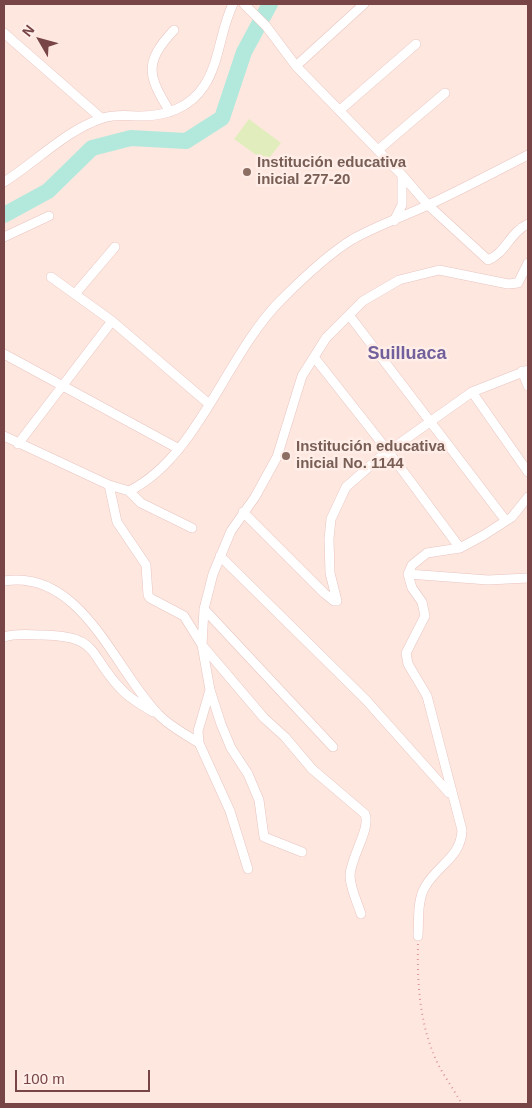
<!DOCTYPE html>
<meta charset="utf-8">
<style>
body{margin:0}
#map{position:relative;width:532px;height:1108px;overflow:hidden;background:#fee7df;font-family:Arial,sans-serif}
canvas{display:block}
.frame{position:absolute;inset:0;border:5px solid #774546;pointer-events:none}
.north{position:absolute;left:15px;top:15px;width:50px;height:50px;-webkit-text-stroke:4px #ffede8;paint-order:stroke;rotate:308deg;font-size:14px;font-weight:700;line-height:20px;text-align:center;color:#774546}
.north::after{content:'';display:block;margin:auto;width:18px;height:22px;background:#774546;clip-path:polygon(50% 0,100% 100%,50% 72%,0 100%)}
.scale{position:absolute;left:15px;top:1070px;width:135px;height:22px;box-sizing:border-box;border:2px solid #774546;border-top:0;padding-left:6px;font-size:15px;line-height:18px;white-space:nowrap;color:#774546;-webkit-text-stroke:4px #ffede8;paint-order:stroke}
</style>
<div id="map">
<canvas width="532" height="1108"></canvas>
<div class="frame"></div>
<div class="north">N</div>
<div class="scale">100 m</div>
</div>
<script>
const context = document.querySelector('canvas').getContext('2d');
context.lineJoin = 'round';
function fillPath(path, color) { context.fillStyle = color; context.fill(path, 'evenodd'); }
function stroke(path, color, width, dash) { context.strokeStyle = color; context.lineWidth = width; context.lineCap = dash ? 'butt' : 'round'; context.setLineDash(dash || []); context.stroke(path); }
function label(font, color, halo, rows, align = 'center') {
  context.font = font + ' Arial,sans-serif'; context.lineWidth = 5; context.setLineDash([]); context.textBaseline = 'middle'; context.strokeStyle = halo; context.fillStyle = color; for (const [text, x, y, turn = 0] of rows) {
    context.save(); context.translate(x, y); context.rotate((+turn || 0) * Math.PI / 180); context.textAlign = isNaN(turn) ? turn : align; if (halo) context.strokeText(text, 0, 0); context.fillText(text, 0, 0); context.restore();
  }
}
const green = new Path2D(`
 M249 119 281 143 266 162 234 139Z`);
const river = new Path2D(`
 M4 215 48 191 92 148 131 138 186 141 222 118 244 52 270 4`);
const path = new Path2D(`
 M418 944C417 986 420 1030 440 1068 447 1080 455 1092 462 1104`);
const minor = new Path2D(`
 M244 4 266 26 296 66 402 175 428 205 488 260C506 253 510 232 528 224
 M4 33 101 118
 M296 66 364 4
 M340 110 416 44
 M170 112C148 76 143 63 174 30
 M378 150 445 93
 M4 182C36 162 66 130 103 118 116 114 127 116 141 116 165 116 190 108 204 86 220 62 220 30 233 4
 M394 221 402 205V175
 M4 237 49 216
 M51 277 112 321 209 404
 M75 294 115 247
 M349 315 506 521
 M4 354 179 449
 M314 357 388 451 460 548
 M522 371 528 386
 M472 392 528 472
 M4 436 109 485 129 491C198 457 226 355 281 300 302 279 328 254 353 239 376 226 402 217 426 206 461 190 494 172 528 155
 M18 444 112 321
 M109 485 117 522 146 565 148 595 150 598 184 616 202 645 264 718 285 737 312 769 365 814C371 829 351 856 350 875 350 888 357 901 361 914
 M129 491 141 503 192 528
 M243 512 324 593 334 601H337L330 573 329 539 331 519 346 487 379 458 472 392 528 370
 M220 556 366 700 449 793
 M408 574 488 580 528 578
 M4 581C81 568 115 670 158 714 169 726 185 734 199 743
 M204 609 333 747
 M4 637C16 633 29 635 42 635 102 636 87 655 122 690 130 699 142 705 153 712
 M210 690 198 731 199 743 230 811 248 869
 M302 852 264 837 259 800 248 774 231 748 221 724 210 690 202 645 204 609 213 574 231 531 255 497 277 457 302 376 326 338 363 301 399 280 439 270 508 284 518 283 528 263
 M418 936C419 921 417 900 425 887 437 865 461 858 462 830L427 696 408 664 406 653 425 616 422 602 412 588 408 574 412 565 427 553 460 548 484 535 512 517 528 497`);
const markers = [
 [247,172,5,"#8d6e63"],
 [286,456,5,"#8d6e63"]
];
const educationNames = [
 ["Institución educativa",257,163],
 ["inicial 277-20",257,180],
 ["Institución educativa",296,447],
 ["inicial No. 1144",296,464]
];
const quarterNames = [
 ["Suilluaca",407,354]
];
fillPath(green, '#e2edbd');
stroke(river, '#b3e9dd', 16);
stroke(minor, '#e8c4c0', 10);
stroke(path, '#db9998', 2, [1, 4]);
stroke(minor, '#fff', 9);
for (const [x, y, r, color] of markers) { const dot = new Path2D(); dot.arc(x, y, r, 0, 2 * Math.PI); context.fillStyle = color; context.fill(dot); stroke(dot, '#ffede8', 2); }
label('bold 15px', '#785e54', '#ffede8', educationNames, 'left');
label('bold 18px', '#71609b', '#ffede8', quarterNames);
</script>
